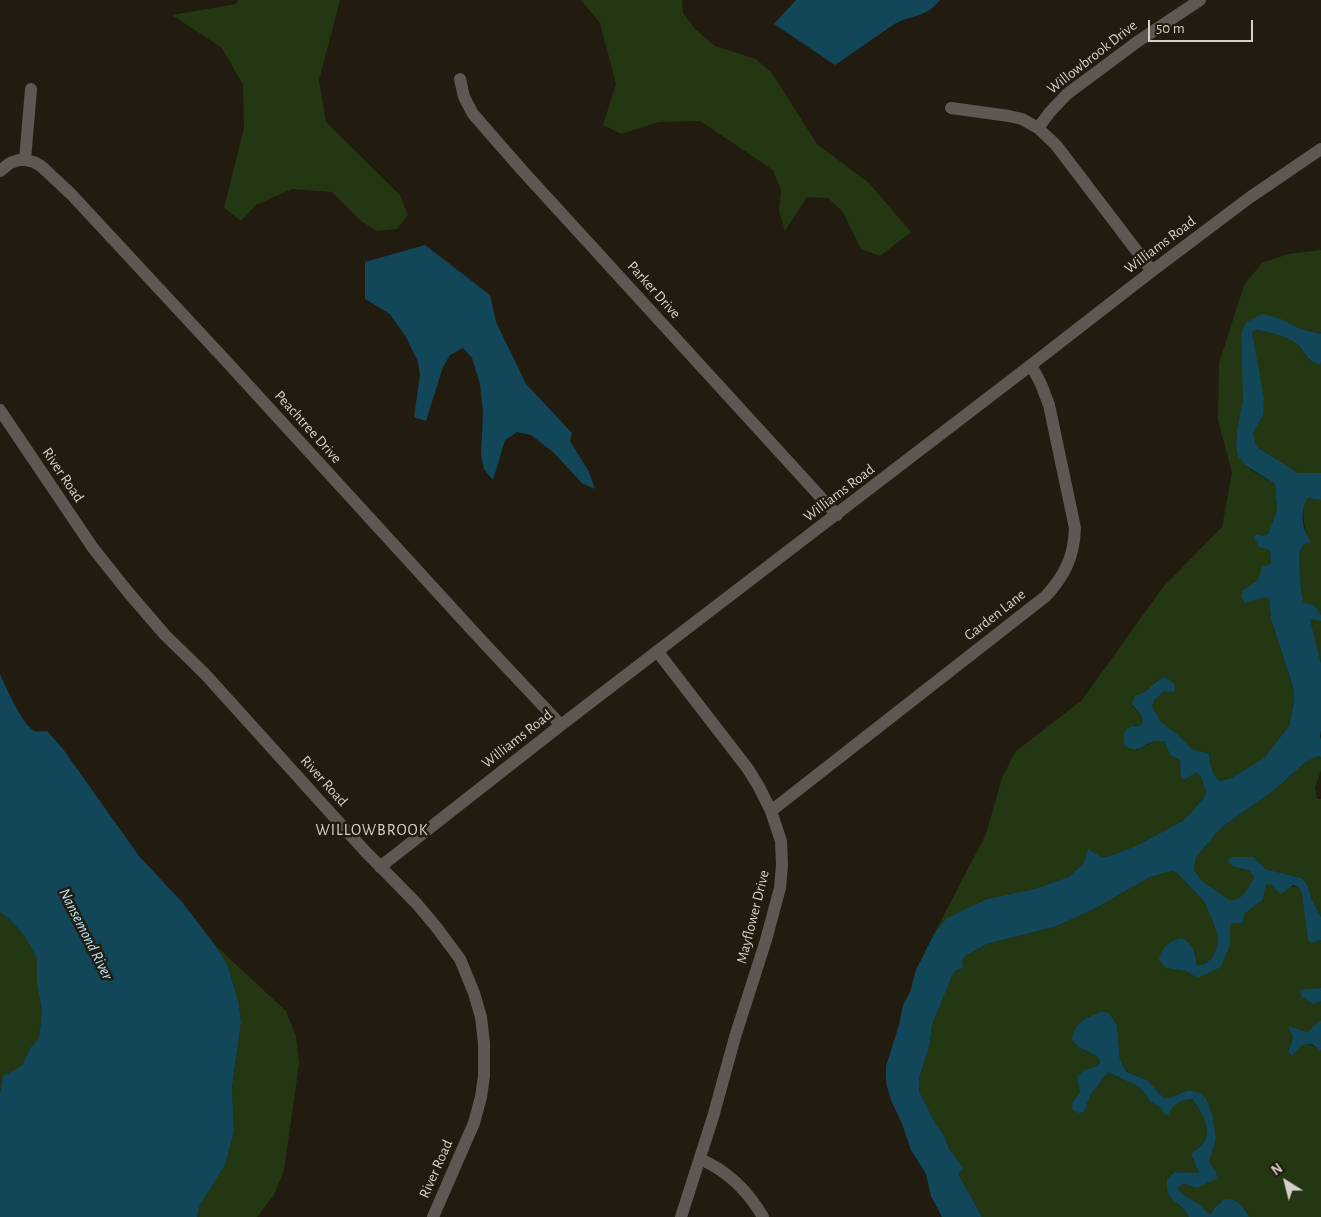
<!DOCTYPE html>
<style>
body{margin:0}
#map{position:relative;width:1321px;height:1217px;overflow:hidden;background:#221b10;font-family:"Alegreya Sans",sans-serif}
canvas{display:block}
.north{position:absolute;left:1261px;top:1157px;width:50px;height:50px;-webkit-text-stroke:4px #221b10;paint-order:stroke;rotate:324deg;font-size:14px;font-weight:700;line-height:20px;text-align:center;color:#d5d0c9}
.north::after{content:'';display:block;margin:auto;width:18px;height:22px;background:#d5d0c9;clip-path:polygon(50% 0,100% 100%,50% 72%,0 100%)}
.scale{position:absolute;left:1148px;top:20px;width:105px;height:22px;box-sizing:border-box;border:2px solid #d5d0c9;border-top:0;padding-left:6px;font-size:15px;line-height:18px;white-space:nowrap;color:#d5d0c9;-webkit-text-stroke:4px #221b10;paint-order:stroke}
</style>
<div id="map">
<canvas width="1321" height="1217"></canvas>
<div class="north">N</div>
<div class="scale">50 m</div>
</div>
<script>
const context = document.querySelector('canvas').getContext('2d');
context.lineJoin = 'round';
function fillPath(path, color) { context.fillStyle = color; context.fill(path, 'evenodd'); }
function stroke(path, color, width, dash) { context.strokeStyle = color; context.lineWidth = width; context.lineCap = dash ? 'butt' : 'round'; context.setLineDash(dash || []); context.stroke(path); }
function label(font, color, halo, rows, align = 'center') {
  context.font = font + ' "Alegreya Sans",sans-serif'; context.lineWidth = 5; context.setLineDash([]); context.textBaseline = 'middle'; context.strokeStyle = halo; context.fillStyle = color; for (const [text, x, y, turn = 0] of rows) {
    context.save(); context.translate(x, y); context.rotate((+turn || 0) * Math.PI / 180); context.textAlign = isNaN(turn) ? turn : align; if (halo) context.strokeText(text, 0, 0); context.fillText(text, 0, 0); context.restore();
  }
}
const green = new Path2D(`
 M239 0H340L319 80 326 122 400 195 408 215 397 229 377 231 361 221 332 192 292 189 256 205 241 221 224 208 244 128 243 85 222 48 172 15 236 4Z
 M581 0H682L683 13 696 30 715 46 756 59 772 73 817 144 869 183 911 232 880 256 861 249 843 212 828 198 807 197 785 231 779 211 781 190 773 170 700 121 659 122 621 134 603 125 616 84 600 23Z
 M1321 250V334L1301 329 1281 319 1241 333C1242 355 1244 377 1243 399 1242 416 1231 439 1239 456 1245 469 1263 477 1275 484L1277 510 1268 534 1264 536 1256 534 1270 550 1271 564 1258 580 1243 590 1245 602 1266 597 1269 599 1271 619 1293 687 1294 702 1289 726 1264 758 1231 778 1220 781C1212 776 1210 763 1209 754L1192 749 1175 732 1161 722 1152 706 1154 700 1165 691 1172 681 1165 678 1157 680 1132 705 1141 716 1143 723 1140 726 1133 725 1136 750 1155 741H1164L1170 755 1180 760 1186 779 1195 773 1200 775 1206 791 1204 798 1184 820 1138 845 1107 857 1099 856 1084 863 1068 877 1038 888 987 899 934 934 986 834 1002 778 1015 752 1082 700 1163 587 1222 527 1232 473 1218 420 1219 363 1244 285 1262 263 1288 254Z
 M1256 330C1266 331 1289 337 1297 344 1304 351 1307 362 1319 365L1321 362V473H1298L1257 447 1253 433 1263 415 1252 333Z
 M1308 498 1321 500V615L1304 604 1301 591 1299 555 1307 537 1304 524 1303 511 1305 501Z
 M1310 619 1321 621V663Z
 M1318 756 1321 757V770L1315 788 1317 799H1321V917L1311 898 1308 886 1302 878 1265 869 1254 857H1230L1229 861 1232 866 1250 871 1254 877C1248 889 1244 898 1231 901L1203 882 1194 870 1196 857 1222 827 1273 791 1306 762Z
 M1172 871 1177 873 1204 901 1217 932 1218 945 1212 958 1203 965H1197L1194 950 1166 968 1186 971 1197 978 1230 945V924L1263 899 1266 884 1299 887 1302 894 1312 942 1321 940V988L1300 991 1313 1004 1321 1001V1020L1307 1032 1293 1037 1288 1051C1302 1045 1307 1040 1321 1051V1217H1249L1245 1208 1221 1201 1210 1216 1199 1204 1182 1194 1178 1189 1180 1185 1185 1184 1197 1188 1216 1172 1209 1162 1216 1139 1213 1117 1188 1090 1170 1098H1164L1147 1080 1128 1072 1120 1060 1117 1025 1109 1013 1102 1011 1079 1023V1047L1098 1057 1100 1062 1097 1066 1084 1071 1080 1092 1072 1103 1084 1112 1091 1094 1108 1072 1139 1087 1151 1102 1161 1108 1168 1114C1173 1103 1180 1100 1192 1099 1200 1109 1211 1126 1205 1139 1203 1145 1195 1150 1191 1154L1199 1173 1175 1172 1171 1198 1187 1212 1189 1217H982L960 1177 959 1173 962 1166 949 1149 945 1137 935 1123 919 1091V1079L930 1043 932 1025 953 974 962 960 967 955 987 944 1057 926 1096 908 1150 877Z
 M0 912 10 920 25 936 37 959V983L42 1011 39 1038 30 1048 22 1067 3 1076 0 1093Z
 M215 945 286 1011 296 1036 299 1064 284 1170 274 1195 257 1217H197L200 1205 225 1165 234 1132 232 1087 241 1023 239 1004 228 966Z`);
const water = new Path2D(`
 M796 0H940C925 19 911 14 893 25 873 38 855 52 835 65L774 24Z
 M425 245 490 295 496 322 526 384 572 433 570 441 589 472 595 489 582 483 553 452 531 435 517 432 505 440 493 480 484 469 481 455 483 412 480 384 472 358 463 348 450 355 443 367 426 421 414 417 420 375 418 362 406 337 390 314 365 299V262Z
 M1263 314 1281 319 1301 329 1321 334V362L1320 365C1307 362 1305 351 1297 344 1289 337 1266 331 1256 330L1252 333 1264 399 1263 415 1253 433 1257 447 1298 473H1321V500L1308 498C1299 509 1302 531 1311 541L1303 545 1299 555 1301 591 1304 603 1314 605 1321 615V621L1310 619 1321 663V730L1320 737 1321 739V757L1318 756 1306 762 1273 791 1222 827 1196 857 1194 870 1203 882 1231 901C1244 898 1248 889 1254 877L1250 871 1232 866 1228 861 1230 857H1254L1265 869 1302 878 1308 886 1311 898 1321 917V940L1312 943 1308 940 1302 894 1299 887 1293 885 1281 894 1271 885 1266 884 1263 899 1244 914 1243 923 1230 924V945L1221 967 1197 978 1186 971 1166 968 1159 959C1163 946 1169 941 1182 938 1195 946 1194 951 1197 965H1203L1212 958 1218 945 1217 932 1204 901 1177 873 1172 871 1150 877 1096 908 1057 926 987 944 967 955 962 960 963 968 956 970 953 974 932 1025 930 1043 919 1079V1091L935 1123 945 1137 949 1149 962 1166 963 1169 959 1173 960 1177 982 1217H942L931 1196 926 1174 911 1150 902 1124 891 1100 886 1083V1066L899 1025 903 1005 910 992 916 970 934 934 947 918 987 899 1038 888 1068 877 1084 863 1088 849 1099 856 1107 857 1138 845 1184 820 1204 798 1206 791 1200 775 1195 773 1186 779H1181L1180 760 1170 755 1164 741C1163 741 1156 741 1155 741 1142 744 1138 756 1124 745 1122 732 1126 724 1140 726L1143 723 1141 715 1132 704 1135 696C1139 695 1143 693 1146 691 1155 683 1165 669 1175 686L1174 692 1165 691 1154 700 1152 706 1161 722 1175 732 1192 749 1209 754C1210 763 1212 776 1220 781L1231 778 1264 758 1289 726 1294 702 1293 687 1271 619 1269 599 1266 597 1245 603 1241 596 1243 590 1258 580 1262 567 1271 564 1270 550 1259 547 1254 537 1256 534 1264 536 1268 534 1277 510 1275 484 1245 465 1238 456 1236 446 1237 430 1243 400 1241 333 1247 322Z
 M0 674C5 685 23 727 35 731 38 732 43 731 47 731L63 749 139 856 182 902 215 945 228 966 239 1004 241 1023 232 1087 234 1132 225 1165 200 1205 197 1217H0V1093L3 1076 22 1066 30 1048 39 1038 42 1011 37 983V959L25 936 10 920 0 912Z
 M1321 988V1001L1313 1004 1302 997 1300 990Z
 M1102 1011 1109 1013 1117 1025 1120 1060 1127 1072 1147 1080 1164 1098H1170L1188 1090 1199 1093 1206 1098 1213 1117 1216 1139 1209 1162 1216 1172 1217 1178 1197 1188 1185 1184 1180 1185 1178 1189 1182 1194 1199 1204 1210 1215C1213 1211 1216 1206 1221 1202 1232 1193 1245 1207 1249 1217H1189C1181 1200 1164 1203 1167 1179L1175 1172 1199 1173 1191 1154C1195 1150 1203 1145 1205 1140 1211 1126 1200 1109 1192 1099 1180 1100 1173 1104 1168 1115H1165L1161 1108 1151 1102 1139 1087 1108 1072 1091 1094 1084 1112 1079 1113 1073 1110 1072 1103 1080 1092 1077 1077 1084 1070 1097 1066 1100 1062 1098 1057 1079 1047 1072 1040C1075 1020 1085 1020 1102 1011Z
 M1321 1020V1051L1312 1044 1302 1045 1292 1056 1288 1052 1293 1037 1288 1026 1307 1032Z`);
const street = new Path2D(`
 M460 79 464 97 473 114 521 169 837 515
 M951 108 1009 116 1022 119 1038 128 1056 145 1152 271
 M1038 128 1050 112 1067 94 1137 42 1200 0
 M25 160 31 89
 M0 171 10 163 19 160H25L34 162 41 166 71 194 227 362 482 641 561 725
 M0 410 93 548 128 592 165 635 205 674 364 850 417 904 437 928 460 959 474 993 481 1017 484 1043V1076L481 1097 474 1123 433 1217
 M657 651 748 769 759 787 771 811 781 841 782 865 780 888 766 940 735 1037 713 1117 681 1217
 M771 811 1046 596C1065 575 1074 557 1075 528L1049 405 1041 384 1031 365
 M380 867 561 725 1031 365 1152 271 1249 198 1321 149
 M700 1159C728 1171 748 1191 763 1217`);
const streetNames = [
 ["Willowbrook Drive",1092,57,-38],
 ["Williams Road",1160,245,-37],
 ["Parker Drive",654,290,48],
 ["Peachtree Drive",308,427,48],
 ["River Road",63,475,56],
 ["Williams Road",839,493,-37],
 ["Garden Lane",995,615,-38],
 ["Williams Road",517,739,-38],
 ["River Road",324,781,48],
 ["Mayflower Drive",753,917,-76],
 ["River Road",436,1169,-66]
];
const neighbourhoodNames = [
 ["WILLOWBROOK",372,830]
];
const waterNames = [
 ["Nansemond River",86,934,63]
];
fillPath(green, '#233713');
fillPath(water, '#12475a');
stroke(street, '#5e5853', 12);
label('15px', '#d5d0c9', '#221b10', streetNames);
context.letterSpacing = '1px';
label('16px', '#d5d0c9', '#221b10', neighbourhoodNames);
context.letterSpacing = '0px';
label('italic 16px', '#b8e5f8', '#221b10', waterNames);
</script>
